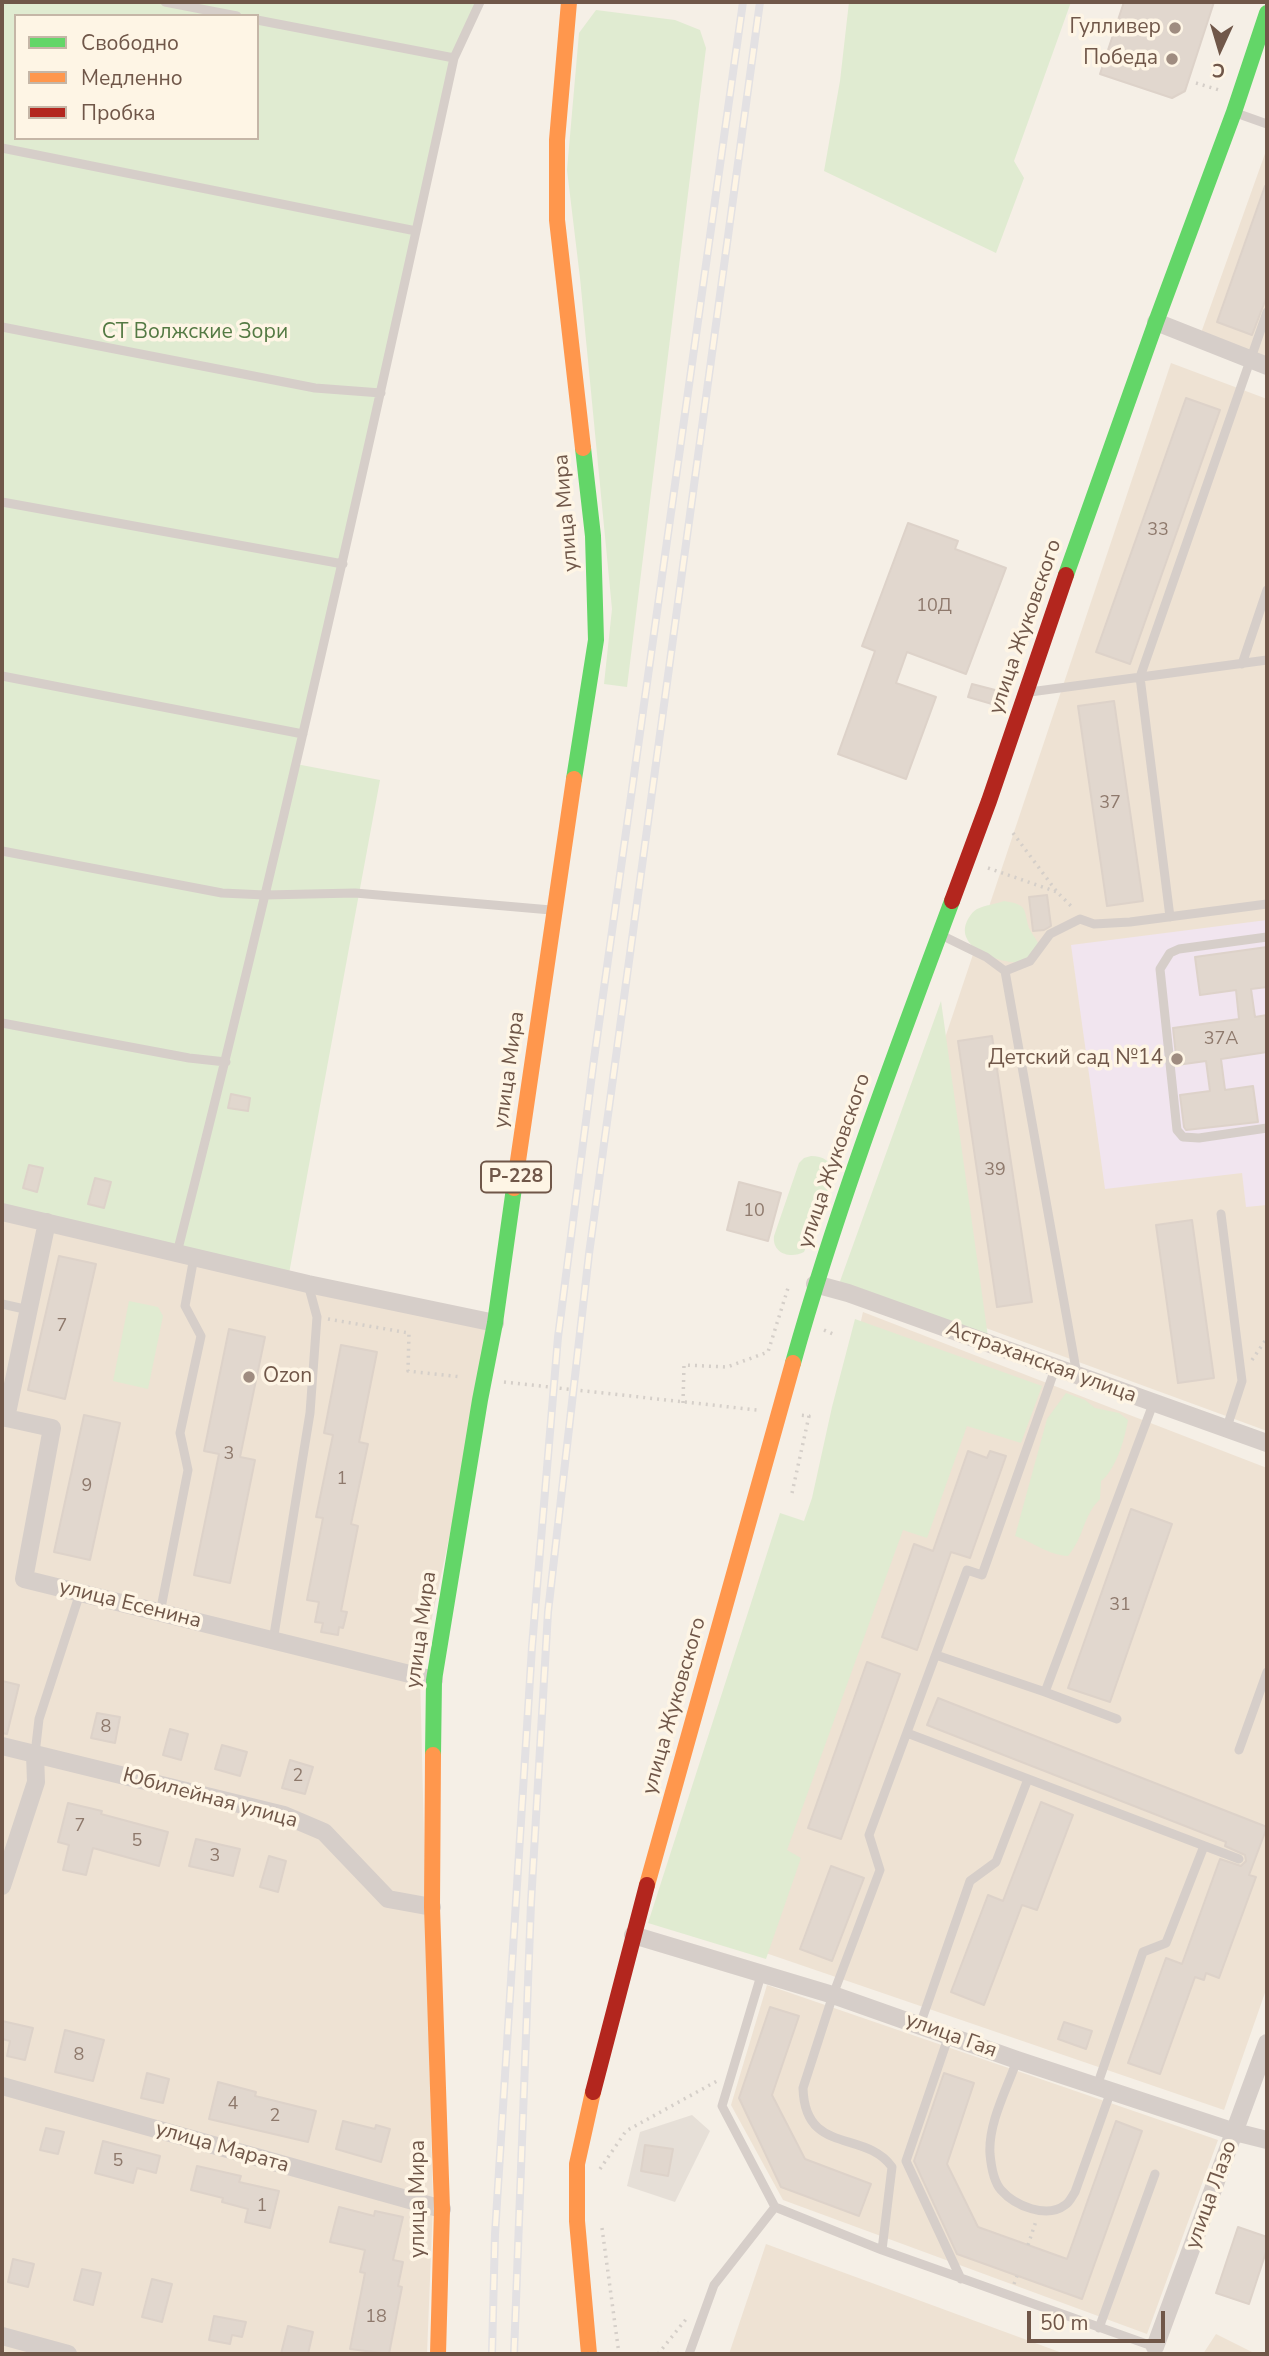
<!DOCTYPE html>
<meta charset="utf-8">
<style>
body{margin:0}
#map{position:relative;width:1269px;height:2356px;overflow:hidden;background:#f5efe6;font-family:"Nunito Sans",sans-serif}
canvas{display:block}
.frame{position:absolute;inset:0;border:4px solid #705749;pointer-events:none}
.legend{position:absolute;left:14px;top:14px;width:245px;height:126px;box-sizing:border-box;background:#fef5e5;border:2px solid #c5b6a7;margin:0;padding:9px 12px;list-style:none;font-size:21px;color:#705749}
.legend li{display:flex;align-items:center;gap:14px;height:35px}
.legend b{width:35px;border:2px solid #c5b6a7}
.north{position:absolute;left:1185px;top:14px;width:70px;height:70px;-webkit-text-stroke:5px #fef5e5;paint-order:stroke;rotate:184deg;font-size:19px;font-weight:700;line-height:28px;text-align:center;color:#705749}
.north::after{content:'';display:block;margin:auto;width:24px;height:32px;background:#705749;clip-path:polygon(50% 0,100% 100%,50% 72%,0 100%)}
.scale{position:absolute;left:1027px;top:2311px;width:138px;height:32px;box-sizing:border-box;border:4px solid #705749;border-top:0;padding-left:9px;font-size:21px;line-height:24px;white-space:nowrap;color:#705749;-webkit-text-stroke:5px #fef5e5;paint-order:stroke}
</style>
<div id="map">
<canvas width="1269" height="2356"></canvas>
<div class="frame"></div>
<ul class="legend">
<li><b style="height:9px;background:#63d668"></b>Свободно</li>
<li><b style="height:9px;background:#ff974d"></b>Медленно</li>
<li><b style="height:9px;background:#b3261e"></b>Пробка</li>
</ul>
<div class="north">С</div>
<div class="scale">50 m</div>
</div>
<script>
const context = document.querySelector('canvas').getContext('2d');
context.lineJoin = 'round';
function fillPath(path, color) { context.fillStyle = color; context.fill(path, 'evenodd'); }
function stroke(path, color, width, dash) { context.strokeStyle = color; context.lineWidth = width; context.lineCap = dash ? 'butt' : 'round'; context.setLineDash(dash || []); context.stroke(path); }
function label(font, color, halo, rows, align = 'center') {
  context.font = font + ' "Nunito Sans",sans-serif'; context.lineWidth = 7; context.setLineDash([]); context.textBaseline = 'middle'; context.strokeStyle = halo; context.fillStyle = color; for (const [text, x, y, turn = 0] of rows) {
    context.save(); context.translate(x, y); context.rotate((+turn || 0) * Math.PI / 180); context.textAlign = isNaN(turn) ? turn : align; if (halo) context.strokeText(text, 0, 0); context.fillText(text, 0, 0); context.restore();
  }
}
const residential = new Path2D(`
 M1267 148V358L1201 333Z
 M1171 363 1267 399V1431L863 1283Z
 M2 1212 495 1323 420 1674 433 2204 427 2354H2Z
 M863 1312 1267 1468V1987L1224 2110 719 1937Z
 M767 1985 1218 2140 1147 2334 783 2200 731 2105Z
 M766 2244 1065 2354H729Z
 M1216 2334 1256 2354H1203Z`);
const industrial = new Path2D(`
 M692 2115 710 2131 675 2202 627 2186 640 2132Z`);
const education = new Path2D(`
 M1267 920V1205L1246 1207 1242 1173 1105 1189 1071 945Z`);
const green = new Path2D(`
 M2 2H480L454 58 296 764 380 780 288 1279 2 1212ZM16 16H257V138H16Z
 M849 2H1071L1014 161 1024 178 996 253 824 171 840 81Z
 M596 10 675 20 700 30 706 48 627 687 604 684 612 609 580 278 567 170 579 33Z
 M1004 901C1029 905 1023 909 1029 928 1031 933 1035 937 1038 943L1035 951 1024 962C1003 965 954 949 967 921 969 917 973 911 977 909 985 905 996 904 1004 901Z
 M941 1001 988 1337 839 1284Z
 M811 1156C823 1156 832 1161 834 1174L804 1252C791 1259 772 1254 774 1236L799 1163 804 1158Z
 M129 1301 158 1307 163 1316 148 1389 113 1381Z
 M855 1319 1042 1386 1021 1443 967 1426 927 1538 903 1530 787 1850 801 1858 766 1959 648 1923 780 1513 804 1521 812 1498 832 1407Z
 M1066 1393 1085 1400 1095 1408 1119 1413 1128 1420C1125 1438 1116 1470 1101 1481L1100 1499C1082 1517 1085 1536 1068 1556 1048 1555 1033 1542 1015 1536L1047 1419Z`);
const building = new Path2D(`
 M1124 2H1214L1185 91 1172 98 1100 74Z
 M1265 186H1267V296L1252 335 1217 322Z
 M1186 398 1220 410 1130 664 1096 652Z
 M908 523 958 541 955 549 1006 568 966 674 907 652 896 683 936 697 906 779 838 754 875 651 862 646Z
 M972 684 1003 692 999 706 968 697Z
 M1114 701 1143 901 1107 906 1078 706Z
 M1047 895 1051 926 1044 930 1033 931 1029 897Z
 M1267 947V987L1251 989 1255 1017 1267 1015V1052L1221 1059 1225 1090 1253 1086 1258 1122 1186 1130 1184 1127 1180 1095 1210 1091 1206 1061 1177 1065 1173 1028 1239 1019 1236 990 1200 995 1195 957Z
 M992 1036 1032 1302 997 1307 958 1041Z
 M231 1094 250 1098 248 1111 228 1108Z
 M29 1165 43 1168 37 1192 23 1188Z
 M95 1178 111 1182 104 1208 88 1204Z
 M739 1182 781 1193 768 1241 727 1230Z
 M1192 1220 1214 1378 1178 1383 1156 1225Z
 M59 1256 96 1264 65 1399 28 1390Z
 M229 1329 265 1337 240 1457 255 1460 230 1583 194 1575 219 1454 204 1451Z
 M341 1345 377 1352 359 1442 368 1444 351 1524 358 1526 341 1611 347 1612 343 1628 339 1627 338 1635 321 1632 323 1623 315 1622 319 1602 307 1600 323 1518 316 1517 333 1435 324 1433Z
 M84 1415 120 1423 90 1560 54 1552Z
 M968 1451 987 1458 990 1451 1006 1456 970 1558 951 1552 917 1650 882 1637 914 1544 933 1551Z
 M1131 1509 1172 1524 1110 1702 1068 1688Z
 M867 1662 900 1674 841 1839 808 1828Z
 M2 1681 19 1685 7 1734 2 1733Z
 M938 1698 1267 1827 1249 1875 1256 1877 1219 1978 1206 1973 1204 1980 1195 1977 1160 2074 1128 2063 1166 1958 1182 1964 1220 1859 1241 1866 1246 1861 1245 1855 1225 1846 1226 1842 927 1725Z
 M97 1713 120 1717 115 1743 91 1738Z
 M170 1729 188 1734 181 1760 163 1755Z
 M222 1745 247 1752 240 1776 215 1769Z
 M290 1760 313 1767 305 1794 282 1788Z
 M1041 1802 1073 1815 1037 1910 1022 1905 984 2005 951 1992 988 1895 1003 1901Z
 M68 1803 102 1811 101 1814 168 1832 159 1866 93 1848 86 1875 63 1870 69 1845 58 1842Z
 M196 1839 240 1849 233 1876 189 1866Z
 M269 1856 286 1861 278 1892 260 1887Z
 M831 1866 864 1878 832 1961 800 1949Z
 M770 2007 799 2016 772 2095 805 2159 871 2184 859 2216 781 2187 739 2098Z
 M2 2021 33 2028 25 2060 7 2056 10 2041 2 2039Z
 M1064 2022 1092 2031 1086 2049 1058 2039Z
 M65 2030 104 2040 93 2081 55 2072Z
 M147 2073 169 2079 163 2103 141 2098Z
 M944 2073 974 2083 947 2164 978 2227 1067 2259 1116 2121 1142 2131 1082 2299 957 2254 914 2161Z
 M218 2082 256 2092 255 2096 316 2111 308 2142 209 2119Z
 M343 2121 375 2129 376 2125 390 2129 381 2162 336 2149Z
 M46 2128 64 2132 58 2154 40 2150Z
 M103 2141 160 2156 156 2173 137 2168 133 2183 95 2173Z
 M645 2145 673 2149 668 2176 641 2171Z
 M197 2166 241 2176 239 2182 279 2191 270 2228 245 2222 248 2209 222 2202 223 2198 191 2190Z
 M339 2207 374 2216 375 2211 403 2217 393 2260 403 2262 398 2286 402 2287 389 2354 350 2349 365 2273 360 2272 365 2250 330 2242Z
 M1238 2227 1267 2237V2249L1249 2304 1216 2293Z
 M13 2259 34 2264 28 2287 8 2282Z
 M82 2269 101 2273 93 2305 74 2300Z
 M152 2279 172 2284 162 2322 142 2317Z
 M214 2316 246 2322 242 2337 232 2335 230 2344 209 2340Z
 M288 2326 313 2332 308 2354H281Z`);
const path = new Path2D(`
 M1196 83 1219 90
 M1013 833 1057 892 1073 908
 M988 868 1057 892
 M328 1319 409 1333 408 1371 461 1377
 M824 1330 833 1334
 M1252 1360 1267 1338
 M504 1382 757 1410
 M683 1403 684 1365 727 1367 768 1352 788 1288
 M792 1493 809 1416 799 1415
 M600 2169 626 2131 717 2081
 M602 2228 619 2354
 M1028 2245 1036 2221
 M1014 2284 1017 2276
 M658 2354 687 2318`);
const lane = new Path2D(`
 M165 2 237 16
 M257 20 454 58
 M1236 113 1267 124
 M2 148 416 231
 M2 327 315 388 381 393
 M2 502 343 564
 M1242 664 1267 590
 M2 676 303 734
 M1030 692 1267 660
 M2 851 222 893 265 895 355 893 551 910
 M1170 917 1140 677 1267 312
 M941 935 986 957 1005 971 1077 1375
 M1267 937 1179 949 1170 953 1160 969 1177 1130 1183 1137 1199 1138 1267 1128
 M1005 971 1030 961 1050 934 1080 919 1094 924 1130 922 1267 904
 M2 1023 189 1058 226 1062
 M1221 1214 1242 1381 1227 1427
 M177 1253C278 856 367 457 454 58L480 2
 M2 1304 29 1310
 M160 1613 188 1470 180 1433 201 1336 185 1306 194 1257
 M273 1641 310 1413 317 1317 308 1284
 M936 1655 1045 1692 1153 1404
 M1045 1692 1117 1719
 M907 1733 1239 1859
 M1239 1750 1267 1672
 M35 1754 39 1719 80 1593
 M762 1972 722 2106 775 2207 882 2250 1155 2347
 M920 2025 970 1881 996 1862 1028 1779
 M949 2035 906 2161 961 2279
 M1017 2060C1007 2089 988 2123 990 2154 991 2165 994 2182 1001 2190 1015 2206 1047 2219 1065 2205 1070 2202 1072 2196 1075 2192L1111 2091
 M1097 2086 1143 1952 1166 1943 1204 1846
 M882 2250 892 2167C865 2129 805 2156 803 2088L833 1995 880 1870 869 1835 967 1570 982 1575 1056 1366
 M1099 2328 1155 2174
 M689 2354 714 2285 775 2207`);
const street = new Path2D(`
 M1156 322 1267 366
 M2 1212 308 1284 495 1323
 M815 1284 848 1293 1267 1443
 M2 1417 52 1428 24 1579 434 1680
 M6 1418 47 1222
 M2 1746 284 1815 324 1832 388 1899 432 1907
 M2 1886 36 1782 35 1754
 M633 1935 833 1995 1017 2060 1235 2132 1267 2140
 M2 2086 442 2209
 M2 2336 68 2354
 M1155 2347 1267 2043`);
const fast = new Path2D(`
 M1066 575 1156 322 1234 112 1267 13
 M574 779 596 640 593 536 583 448
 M793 1363C837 1206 895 1054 952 901
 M433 1755 434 1680 480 1400 495 1323 514 1188`);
const slow = new Path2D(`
 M569 2 557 140V220L583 448
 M514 1188 574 779
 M433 1755 432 1907 442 2209 438 2354
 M647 1885 793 1363
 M589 2354 577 2221V2164L593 2092`);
const jam = new Path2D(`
 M952 901 989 801 1066 575
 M593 2092 647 1885`);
const rail = new Path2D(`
 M492 2354 495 2234 532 1647 558 1337 594 1059 743 2
 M514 2354 531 1903 548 1612 589 1254 760 2`);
const markers = [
 [1175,28,7,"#9f8c80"],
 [1172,59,7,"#9f8c80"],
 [1177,1059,7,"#9f8c80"],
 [249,1377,7,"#9f8c80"]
];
const numberNames = [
 ["33",1158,531],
 ["10Д",934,607],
 ["37",1110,804],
 ["37А",1221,1040],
 ["39",995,1171],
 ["10",754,1212],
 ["7",62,1327],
 ["3",229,1455],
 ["1",342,1480],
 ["9",87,1487],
 ["31",1120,1606],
 ["8",106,1728],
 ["2",298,1777],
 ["7",80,1827],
 ["5",137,1842],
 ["3",215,1857],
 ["8",79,2056],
 ["4",233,2105],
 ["2",275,2117],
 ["5",118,2162],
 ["1",262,2207],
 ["18",376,2318]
];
const shields = [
 [516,1177,70]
];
const shieldNames = [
 ["Р-228",516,1177]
];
const poiNames = [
 ["Гулливер",1161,28],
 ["Победа",1158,59],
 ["Детский сад №14",1163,1059],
 ["Ozon",263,1377,"left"]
];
const parkNames = [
 ["СТ Волжские Зори",195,333]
];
const streetNames = [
 ["улица Мира",567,513,-95],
 ["улица Жуковского",1026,627,-71],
 ["улица Мира",510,1070,-82],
 ["улица Жуковского",835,1161,-71],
 ["Астраханская улица",1041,1363,20],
 ["улица Есенина",130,1605,14],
 ["улица Мира",422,1630,-82],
 ["улица Жуковского",675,1706,-74],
 ["Юбилейная улица",210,1799,15],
 ["улица Гая",951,2036,20],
 ["улица Марата",222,2148,16],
 ["улица Лазо",1212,2195,-70],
 ["улица Мира",419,2199,-90]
];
fillPath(residential, '#eee2d3');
fillPath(industrial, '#e6dfd7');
fillPath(education, '#f1e5ef');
fillPath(green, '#e0ebd1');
fillPath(building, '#e1d7ce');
stroke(building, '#ddd2c9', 2);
stroke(path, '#d5cfc9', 3.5, [2, 5]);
stroke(lane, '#d6cec9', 9);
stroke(street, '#d6cec9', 18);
stroke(fast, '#63d668', 16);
stroke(slow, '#ff974d', 16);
stroke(jam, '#b3261e', 16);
stroke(rail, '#e3e1e3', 8);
stroke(rail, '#fef5e5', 5, [16]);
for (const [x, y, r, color] of markers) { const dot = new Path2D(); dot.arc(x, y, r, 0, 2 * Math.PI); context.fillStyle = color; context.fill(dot); stroke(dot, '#fef5e5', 2.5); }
label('18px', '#8e796c', null, numberNames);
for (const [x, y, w] of shields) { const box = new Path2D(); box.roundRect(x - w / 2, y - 15.5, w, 31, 5); context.fillStyle = '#fef5e5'; context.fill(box); stroke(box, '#705749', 2); }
label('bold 19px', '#705749', null, shieldNames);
label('21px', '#705749', '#fef5e5', poiNames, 'right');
label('21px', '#547a44', '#fef5e5', parkNames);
label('21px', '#705749', '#fef5e5', streetNames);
</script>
